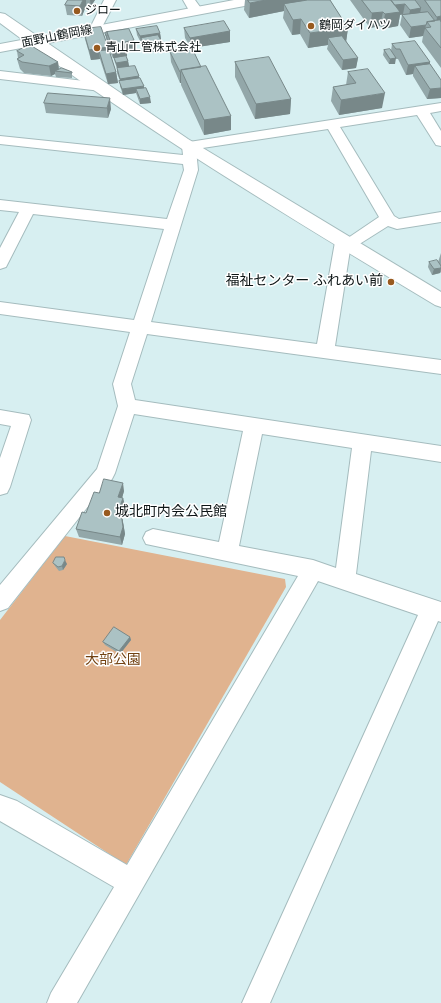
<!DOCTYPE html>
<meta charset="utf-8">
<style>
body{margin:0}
canvas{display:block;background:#d7eff1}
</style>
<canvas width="441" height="1003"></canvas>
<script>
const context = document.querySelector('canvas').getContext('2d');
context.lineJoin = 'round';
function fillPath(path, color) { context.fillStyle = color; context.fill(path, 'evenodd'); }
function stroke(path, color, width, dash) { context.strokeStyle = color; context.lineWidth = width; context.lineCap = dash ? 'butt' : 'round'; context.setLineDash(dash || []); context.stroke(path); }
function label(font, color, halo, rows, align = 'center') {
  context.font = font + ' "Nunito Sans","Noto Sans JP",sans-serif'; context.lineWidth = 3; context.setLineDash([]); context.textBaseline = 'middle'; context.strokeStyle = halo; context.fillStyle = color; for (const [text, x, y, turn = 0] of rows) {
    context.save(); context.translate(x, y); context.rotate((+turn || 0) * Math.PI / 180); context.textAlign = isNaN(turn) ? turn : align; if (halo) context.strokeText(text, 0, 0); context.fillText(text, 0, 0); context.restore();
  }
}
const green = new Path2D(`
 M65 536 285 579 286 587 126 865 0 782V620Z`);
const minor = new Path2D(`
 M104 0H116L99 33H91L89 30Z
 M0 71 101 83 108 87 101 91 0 79Z
 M441 103V111L430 113 441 131V146L436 145 417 115 340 127 394 216 399 219 441 212V222L397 229 388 226 350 250 335 346 441 360V374L147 334 131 384 135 400 441 446V462L371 451 356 574 441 602V622L438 621 270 1003H242L418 615 318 581 77 1003H47L51 993 114 887 0 821V795L17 801 127 865 298 576 146 544 143 538 146 532 153 529 219 542 243 431 134 414 115 473 112 479 97 495 8 608 0 611V585L97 469 118 406 113 384 130 332 0 314V302L134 320 164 229 33 214 6 267 0 269V248L19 212 0 210V200L167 219 184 170 183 164 0 144V136L183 155 182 146 184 143 189 142ZM328 129 379 217 348 238H337L335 242 317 344 151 322 198 170 196 149ZM262 434 352 448 336 568 313 560 239 546Z
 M0 410 29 415 31 420 10 487 7 493 0 495V458L11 426 0 424Z`);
const tertiary = new Path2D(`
 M183 0H195L203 11 196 15 191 14Z
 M0 13 5 14 188 139 441 292V307L435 305C287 216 138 126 0 23Z`);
const secondary = new Path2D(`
 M234 0H261L255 4 0 52V44Z`);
const wall = new Path2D(`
 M68 0H95L91 6H86L82 16 67 15 65 5Z
 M245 0H330L348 28 346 41 358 58 356 68 342 70 327 49 328 45 308 48 300 34 292 35 283 18 284 11 249 18 244 10Z
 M350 0H441V68L422 42 423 36 409 38 400 25 402 15H404L403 14 400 15 398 26 382 29 380 26 370 28Z
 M184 28 230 31V42L191 48 185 38Z
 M83 29 108 47 109 50 116 72 118 83 108 84 100 59 91 60 85 39Z
 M136 29 160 33 161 39H160L163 44V50L146 53 137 35Z
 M105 33 134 40 135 51 127 52V56H126L128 61 129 66 139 78 151 103 140 104 136 93 123 95 120 86V81L117 73V68L115 63 114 58H113L111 54 110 47 108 41H107L106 38Z
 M392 44 430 62V64L441 88V98L427 99 413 76V74L406 75 398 59H395V64H389L383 55 384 50 391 51Z
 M17 51 58 62 59 69 72 72V78L56 77 55 74 51 76 24 73 20 69 17 59 18 58Z
 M170 52 201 67 231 116V130L204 135 181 85V83H180L171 62Z
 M235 62 291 99 290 114 255 119 235 77Z
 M348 72 382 108 339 115 331 101 333 87 346 85Z
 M48 93 111 109 108 118 46 113 44 103Z
 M441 253V272L440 273 432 275 428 267 429 262H438Z
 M124 491 122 498H123L125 506 122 516 125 534 122 545 79 537 76 529 99 493Z
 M53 563 67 564 63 570 59 571 55 566Z
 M130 637 131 640 120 654 105 645 103 642Z`);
const shadedWall = new Path2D(`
 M83 0H86V6L82 16 80 6Z
 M90 0H95L91 6Z
 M266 0H304L303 7 284 4V11L249 18 250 3Z
 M405 4 403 14 400 15 398 26 382 29 385 14 395 5Z
 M421 8 419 19 408 20 410 10Z
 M383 12 380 26 370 28 372 13Z
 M441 16V31L436 24 437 17Z
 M301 19 300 34 292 35 293 20Z
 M426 25 423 36 409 38 411 27Z
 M348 28 346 43 328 38V45L308 48 310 33Z
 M230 31V42L191 48 190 38Z
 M160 33 161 39 143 42 141 38V42L140 36Z
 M106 36H107L108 41H107Z
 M134 40 135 51 127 52V56L113 58 112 48 125 42Z
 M163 44V50L146 53V47Z
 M108 47 109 57 99 51 100 59 91 60 89 50Z
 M358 58 356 68 342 70 343 60Z
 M396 58 395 64H389L390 59Z
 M128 61 129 66 117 68 116 63Z
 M58 62 59 72 55 71V74L51 76 49 66Z
 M430 62 428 72 415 66 413 74 406 75 408 65Z
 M116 72 118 83 108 84 106 74Z
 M180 72H181V83H180Z
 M139 76V82L121 84 120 79Z
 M144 86V92L136 89V93L123 95 122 89Z
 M441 88V98L427 99 430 89Z
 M385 93 382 108 339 115 341 100Z
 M150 97 151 103 140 104V99Z
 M110 98 111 109 108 118 107 108Z
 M291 99 290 114 255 119 256 104Z
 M231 116V130L204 135V120Z
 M441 268 440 273 432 275 434 269Z
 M123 483 124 491 120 505 118 497Z
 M123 498 125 506 122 516 125 534 122 545 120 537 118 512Z
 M65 560 67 564 63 570 62 566Z
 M130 637 131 640 120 654 119 651Z`);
const building = new Path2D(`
 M68 0H83L80 6 65 5Z
 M248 0H266L250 3Z
 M308 0H330L348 28 310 33 301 19 293 20 284 4Z
 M362 0H391L400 12 385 14 383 12 372 13Z
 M391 0H415L421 8 410 10 405 4 395 5Z
 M425 0H441V16L437 17Z
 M428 12 435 21 427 22 426 25 411 27 402 15Z
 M440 20 441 22V48L425 28 431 27 427 22Z
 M224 21 230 31 190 38 184 28Z
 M157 26 160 33 140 36 136 29Z
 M101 27 108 47 89 50 83 29Z
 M129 29 134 40 125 42 126 45 112 48 110 43H111L107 32Z
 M107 32V36H106L105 33Z
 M158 35 163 44 146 47 141 38Z
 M342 36 358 58 343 60 328 38Z
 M415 41 430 62 408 65 400 49H396L392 44Z
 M30 45 58 62 49 66 22 62 17 59 24 55 17 51Z
 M192 48 201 67 181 70V72H180L170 52Z
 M390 49 396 58 390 59 384 50Z
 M109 50 116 72 106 74 99 51Z
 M126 56 128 61 116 63 114 58Z
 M269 57 291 99 256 104 235 62Z
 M430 64 441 80V88L430 89 415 66Z
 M135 66 139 76 120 79 117 68Z
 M206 66 231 116 204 120 181 70Z
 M62 68 72 72V73L55 71Z
 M368 69 385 93 341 100 333 87 356 83 348 72Z
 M140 78 144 86 122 89 119 81Z
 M146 88 150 97 140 99 136 89Z
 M48 93 110 98 107 108 44 103Z
 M437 260 441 266V268L434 269 429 262Z
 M104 479 123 483 118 497 123 498 118 512 121 513 123 527 120 537 76 529 82 512 86 513 94 492 99 493Z
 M56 557H64L65 560 62 566 58 567 53 563Z
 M114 627 130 637 119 651 103 642Z`);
const markers = [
 [77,11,4,"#985a1f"],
 [311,26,4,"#985a1f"],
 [97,48,4,"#985a1f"],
 [391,282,4,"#985a1f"],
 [107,513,4,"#985a1f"]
];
const farPoinames = [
 ["ジロー",85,11],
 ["鶴岡ダイハツ",319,26],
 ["青山工管株式会社",105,48]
];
const farStreetnames = [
 ["面野山鶴岡線",57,37,-11]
];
const poiNames = [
 ["福祉センター ふれあい前",383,282],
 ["城北町内会公民館",115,513,"left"]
];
const parkNames = [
 ["大部公園",113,661]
];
fillPath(green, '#e0b38f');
stroke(minor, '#a5bcbe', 2);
stroke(tertiary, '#a5bcbe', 2);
stroke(secondary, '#a5bcbe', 2);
fillPath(minor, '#fff');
fillPath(tertiary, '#fff');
fillPath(secondary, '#fff');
fillPath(wall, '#93a7a9');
fillPath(shadedWall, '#788889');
fillPath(building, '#abc2c4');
stroke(building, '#788889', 1);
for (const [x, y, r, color] of markers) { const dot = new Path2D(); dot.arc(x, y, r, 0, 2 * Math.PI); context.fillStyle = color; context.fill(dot); stroke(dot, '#fff', 1.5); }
label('12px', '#0d1516', '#fff', farPoinames, 'left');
label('12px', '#0d1516', '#fff', farStreetnames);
label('14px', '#0d1516', '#fff', poiNames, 'right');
label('14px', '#714111', '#fff', parkNames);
</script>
